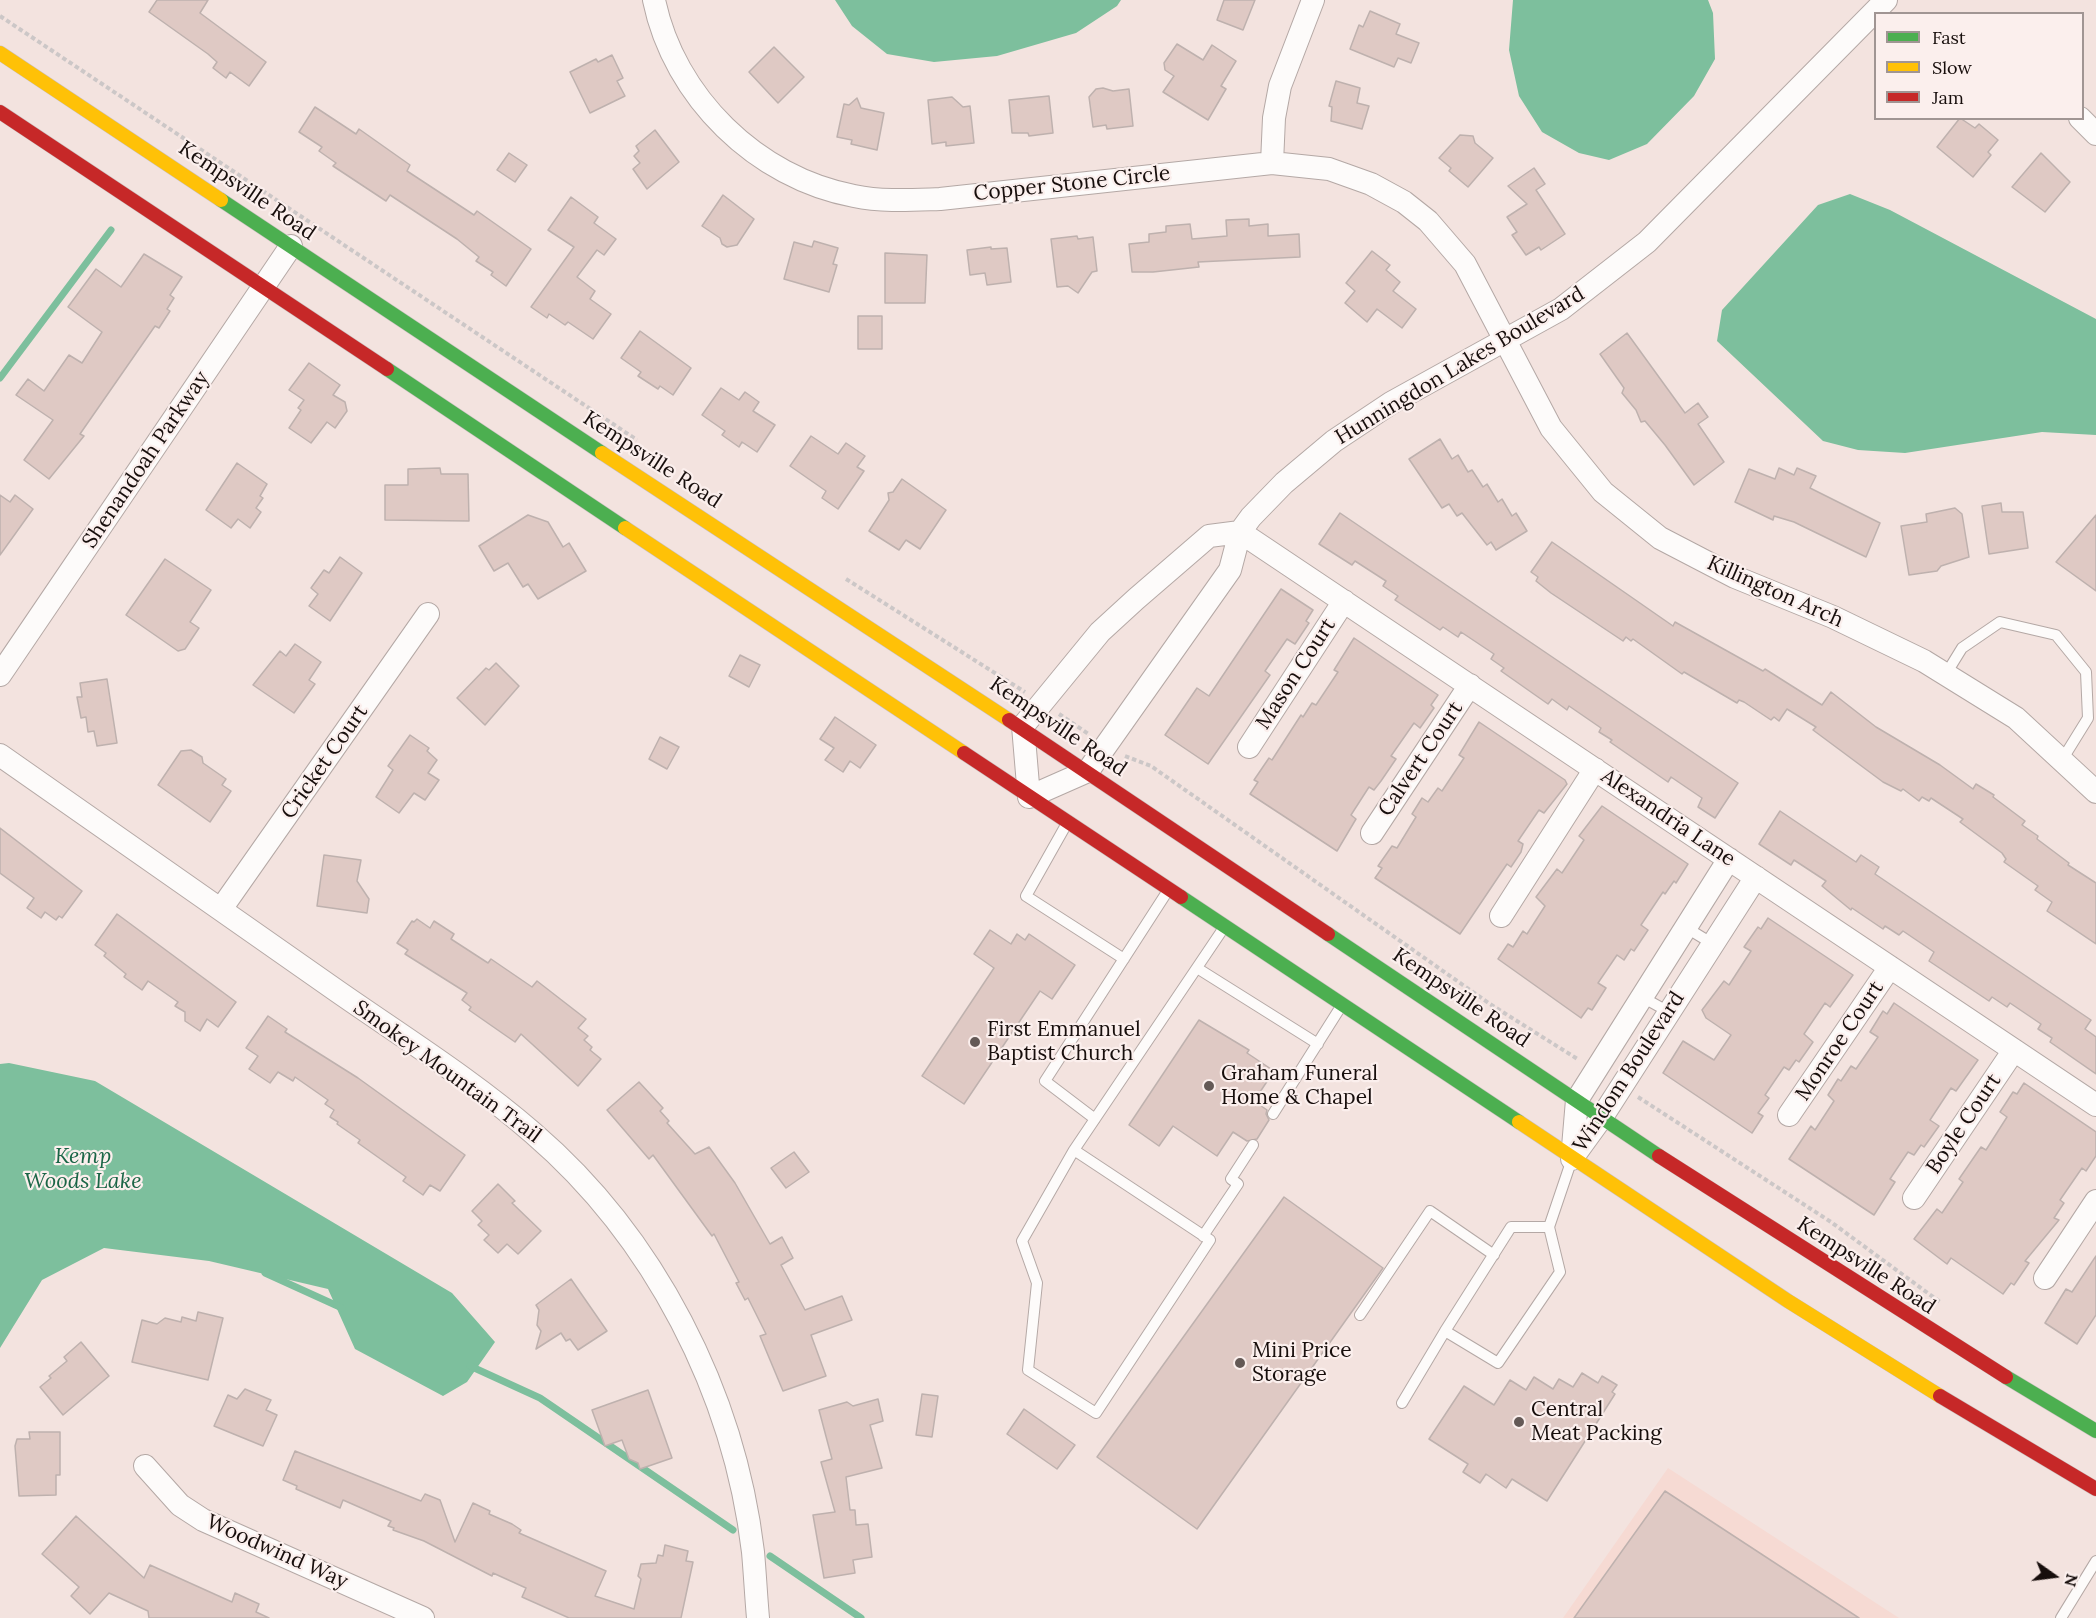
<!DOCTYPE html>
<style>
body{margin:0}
#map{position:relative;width:2096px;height:1618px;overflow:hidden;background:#f3e3df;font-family:Lora,serif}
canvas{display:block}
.legend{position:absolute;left:1874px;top:12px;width:210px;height:108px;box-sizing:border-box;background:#fbefed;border:2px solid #a09593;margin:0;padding:8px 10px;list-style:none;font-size:18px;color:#170e0c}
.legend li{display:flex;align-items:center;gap:12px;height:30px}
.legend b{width:30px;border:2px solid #a09593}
.north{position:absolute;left:2024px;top:1546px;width:60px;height:60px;-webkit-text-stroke:4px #fbefed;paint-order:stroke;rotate:104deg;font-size:16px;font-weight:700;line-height:24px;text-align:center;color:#170e0c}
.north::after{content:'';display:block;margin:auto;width:21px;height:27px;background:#170e0c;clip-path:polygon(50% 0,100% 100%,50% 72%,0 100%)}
</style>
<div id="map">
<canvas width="2096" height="1618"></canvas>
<ul class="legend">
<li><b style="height:8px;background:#4caf50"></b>Fast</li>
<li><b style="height:8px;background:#ffc107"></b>Slow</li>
<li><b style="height:8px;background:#c62828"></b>Jam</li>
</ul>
<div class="north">N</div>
</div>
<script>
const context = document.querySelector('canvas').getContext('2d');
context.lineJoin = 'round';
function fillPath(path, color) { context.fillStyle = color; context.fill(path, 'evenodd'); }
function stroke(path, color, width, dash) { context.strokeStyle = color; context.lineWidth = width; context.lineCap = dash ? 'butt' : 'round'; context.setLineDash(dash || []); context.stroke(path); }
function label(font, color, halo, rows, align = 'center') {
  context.font = font + ' Lora,serif'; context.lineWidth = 4.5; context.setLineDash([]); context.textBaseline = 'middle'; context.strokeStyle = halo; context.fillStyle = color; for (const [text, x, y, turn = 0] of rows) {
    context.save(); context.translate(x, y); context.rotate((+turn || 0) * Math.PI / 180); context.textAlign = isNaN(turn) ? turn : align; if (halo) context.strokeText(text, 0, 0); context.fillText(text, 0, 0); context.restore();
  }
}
const built = new Path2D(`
 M1668 1468 1899 1618H1563Z`);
const water = new Path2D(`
 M835 0H1121L1117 6 1076 33 997 56 934 62 887 54 852 26Z
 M1513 0H1708L1713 13 1715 59 1694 96 1647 144 1609 160 1579 153 1542 132 1519 96 1509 50Z
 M1850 194 1890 210 2096 319V435L2042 432 1905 453 1858 450 1823 441 1717 341 1722 310 1818 205Z
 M9 1063 95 1081 452 1293 495 1342 467 1382 443 1396 355 1349 328 1289 209 1261 104 1248 42 1280 0 1348V1064Z`);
const stream = new Path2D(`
 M0 378 111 230
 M265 1273 342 1308
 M470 1366 540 1398 733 1530
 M770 1556 861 1618`);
const building = new Path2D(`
 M157 0H208L200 13 266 62 249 86 230 72 226 78 213 68 217 62 208 54 149 12Z
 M1224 0H1255L1243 30 1217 20Z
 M1370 11 1400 24 1396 34 1419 43 1411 63 1398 58 1394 67 1350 49 1359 25 1363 27Z
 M1177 44 1203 60 1212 45 1236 61 1221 86 1226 89 1208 120 1163 92 1174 76 1165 70 1164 63Z
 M774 47 804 77 778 103 749 72Z
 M612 55 623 78 617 81 625 96 590 113 570 72 596 59 598 62Z
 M1336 81 1360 88 1357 103 1369 106 1362 129 1331 121 1332 107 1329 106Z
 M1103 88 1113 91 1129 89 1133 126 1107 129 1106 125 1093 127 1089 97 1096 89Z
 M1049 96 1053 133 1029 136 1028 133H1012L1009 100Z
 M952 97 963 107 970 106 974 143 946 146V142L932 144 928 100Z
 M857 98 861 108 884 113 877 150 851 144 852 140 837 137 844 104 849 105Z
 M315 107 356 134 359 129 410 165 407 171 474 215 477 211 531 249 506 286 491 275 493 272 476 261 479 257 457 239 390 195 386 201 333 166 336 163 319 151 322 147 299 132Z
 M1960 118 1975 128 1979 124 1998 140 1988 152 1991 155 1973 177 1937 147Z
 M655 130 679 162 647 189 633 169 640 163 634 156 639 151 636 146Z
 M1460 135 1473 136 1475 143 1493 158 1468 187 1449 171 1451 168 1439 158Z
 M509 153 527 165 515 182 497 170Z
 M2041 153 2070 182 2045 212 2012 187Z
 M1534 168 1545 184 1536 190 1565 234 1541 250 1539 247 1526 255 1512 235 1517 232 1507 217 1527 204 1508 186Z
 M723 195 754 219 737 245 727 247 722 244 720 238 702 226Z
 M571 197 598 217 594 223 616 239 604 255 597 250 577 277 595 291 590 299 611 314 593 339 568 322 565 325 549 314 547 318 531 307 574 247 548 230Z
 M1249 219V226L1268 224V236L1299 234 1300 257 1198 262 1199 267 1153 272H1132L1129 244 1149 242V234L1166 232V226L1190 224 1192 239 1227 236 1226 220Z
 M1077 236 1078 239 1093 237 1097 271 1092 272 1078 293 1068 286 1057 287 1051 239Z
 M814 241 838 248 833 264 837 265 829 292 784 279 794 242 812 247Z
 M991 247V249L1007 248 1011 282 987 285 985 273 970 275 967 250Z
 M1372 251 1390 265 1386 270 1400 282 1393 291 1416 309 1402 328 1377 309 1367 322 1345 303 1355 291 1346 283Z
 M885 253 927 255 925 303H885Z
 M144 254 182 277 170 295 174 298 167 309 170 311 159 328 155 326 80 434 84 436 49 479 24 460 53 420 16 395 28 379 44 391 69 355 82 363 102 332 68 307 96 269 121 287Z
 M858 316H882V349H858Z
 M640 331 691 368 673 395 660 386 658 389 638 376 641 372 621 358Z
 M1627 333 1685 413 1698 403 1708 417 1698 424 1724 462 1694 485 1665 445 1645 421 1641 422 1636 410 1622 393 1624 388 1600 354Z
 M309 363 340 385 333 395 345 402 347 411 335 428 327 422 311 443 289 428 301 410 298 408 304 400 289 390Z
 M721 388 739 400 745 392 759 402 753 411 775 425 757 452 742 442 739 447 722 435 725 431 702 415Z
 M811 436 838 454 846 443 865 456 857 467 864 471 838 509 822 498 826 491 790 466Z
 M1440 439 1452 459 1458 455 1468 472 1472 470 1483 487 1487 484 1498 502 1502 499 1512 516 1516 513 1527 531 1496 550 1491 542 1487 545 1462 513 1457 516 1449 504 1442 508 1409 459Z
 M237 463 267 484 260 496 263 498 256 508 261 512 250 528 238 519 231 528 206 510Z
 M440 468 441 474H468L469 521 385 520V485H408V469Z
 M1779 468 1794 475 1797 468 1816 476 1810 488 1880 523 1866 557 1794 522 1774 516 1773 520 1735 502 1749 469 1775 479Z
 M902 479 946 510 920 549 906 540 899 550 869 531 889 500 888 493 893 492Z
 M0 495 10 502 15 495 33 509 0 555Z
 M2001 503 2002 512H2023L2028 548 1989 554 1982 506Z
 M1955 508 1962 514 1969 557 1941 566 1937 571 1909 575 1901 526 1927 522 1926 514Z
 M1340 513 1738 783 1715 818 1698 807 1702 798 1671 777 1668 782 1610 742 1612 740 1599 732 1601 728 1569 706 1567 710 1552 699 1548 704 1501 671 1504 668 1491 659 1494 654 1461 632 1458 637 1443 627 1440 630 1395 600 1398 596 1383 586 1386 581 1355 561 1352 565 1319 544Z
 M528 515 548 522 563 547 569 543 586 571 538 599 528 584 523 587 508 563 494 571 479 546Z
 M2096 515V591L2056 562Z
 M1552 542 1673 626 1675 622 1763 671 1765 669 1822 705 1831 692 1876 727 1940 765 1973 789 1976 784 1994 795 1993 797 2025 821 2022 825 2038 836 2037 839 2069 863 2068 865 2096 883V944L2047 911 2052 902 2035 890 2038 886 2004 862 2006 859 2002 853 1960 822 1963 819 1931 798 1929 801 1922 797 1919 801 1903 789 1901 791 1883 782 1813 730 1816 727 1787 709 1779 721 1774 717 1771 720 1744 702 1739 700 1737 703 1684 672 1682 674 1633 639 1631 641 1626 637 1623 641 1551 593 1536 581 1538 577 1531 572Z
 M340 557 362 573 330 621 309 606 318 594 311 588 324 570 329 573Z
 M165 559 211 590 190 622 199 628 185 649 178 651 126 615Z
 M1281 589 1313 610 1306 621 1309 623 1295 644 1287 639 1265 671 1270 675 1208 764 1165 735 1197 688 1209 696Z
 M1354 638 1438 695 1431 705 1434 708 1420 728 1414 723 1391 756 1396 759 1381 781 1374 790 1369 787 1351 815 1356 819 1337 851 1250 794 1258 782 1254 780 1269 758 1272 760 1301 715 1303 717 1312 703 1316 705 1338 672 1334 670Z
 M295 644 321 662 309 680 315 684 294 713 253 685 280 651 286 656Z
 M740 655 760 665 749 687 729 676Z
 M496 663 519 686 485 725 457 698 486 668 489 670Z
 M107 679 117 743 97 746 94 731 88 732 86 717 81 718 77 697H82L80 683Z
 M835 717 876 745 860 768 850 761 843 772 825 760 834 748 820 739Z
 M1479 722 1565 780 1567 784 1544 813 1539 810 1518 841 1523 844 1521 852 1511 867 1507 864 1460 934 1375 878 1382 868 1378 866 1392 846 1397 848 1416 817 1412 814 1422 798 1428 802 1438 788 1442 791 1464 758 1459 755Z
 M410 735 429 748 427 751 437 760 428 773 439 780 425 800 414 793 399 813 376 797 393 770 388 766Z
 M660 737 679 747 667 769 649 759Z
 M191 750 202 757 203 763 226 779 222 785 231 791 210 822 158 785 181 751Z
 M1602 806 1688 864 1676 883 1674 881 1665 894 1663 892 1641 925 1648 930 1634 951 1631 949 1624 960 1617 955 1598 983 1606 988 1592 1010 1588 1008 1581 1018 1498 959 1508 944 1513 947 1523 931 1527 934 1545 906 1536 897 1557 869 1562 873 1584 840 1579 836Z
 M1780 811 1856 862 1861 855 1879 867 1875 874 2091 1020 2085 1029 2096 1037V1074L2050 1042 2052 1038 2038 1029 2041 1024 2010 1003 2007 1007 1992 997 1989 1001 1929 961 1934 952 1903 931 1899 935 1885 926 1883 929 1852 908 1851 910 1822 886 1826 881 1794 860 1791 865 1759 844Z
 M0 828 82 891 62 918 59 916 56 920 45 912 41 918 27 908 34 898 0 873Z
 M324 855 361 860 357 881 369 899 367 913 317 906Z
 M117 914 236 1002 218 1027 207 1019 200 1031 185 1021V1012L175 1006 178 1002 148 981 142 990 124 977 126 974 104 956 106 953 95 945Z
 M1768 918 1853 975 1830 1007 1825 1003 1804 1034 1813 1042 1799 1062 1796 1060 1789 1070 1784 1067 1765 1095 1769 1098 1758 1113 1763 1116 1752 1133 1663 1073 1683 1041 1714 1060 1731 1035 1706 1018 1702 1010 1724 981 1729 985 1751 951 1744 947 1758 927 1761 929Z
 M417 919 430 928 434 921 454 934 451 939 488 963 491 959 532 987 537 981 586 1019 578 1028 588 1036 584 1040 592 1047 590 1050 601 1059 578 1086 521 1034 515 1042 469 1010 471 1007 462 1000 467 993 405 954 408 950 397 943 412 921 414 922Z
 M990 930 1011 944 1017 934 1025 940 1029 934 1075 965 1052 999 1040 991 964 1104 922 1076 994 968 974 954Z
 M1894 1003 1978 1060 1956 1091 1951 1088 1930 1120 1939 1126 1924 1147 1921 1145 1914 1155 1908 1152 1890 1179 1895 1182 1874 1215 1789 1159 1811 1126 1815 1130 1834 1101 1828 1095 1838 1079 1841 1081 1851 1066 1856 1069 1878 1037 1870 1032 1883 1011 1887 1014Z
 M268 1016 287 1029 285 1032 358 1078 465 1155 440 1191 430 1185 423 1195 403 1181 406 1177 358 1143 360 1140 337 1124 338 1122 330 1117 334 1110 325 1104 328 1100 295 1077 293 1081 278 1072 270 1083 249 1069 258 1056 246 1048Z
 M1199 1020 1249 1050 1247 1053 1274 1071 1254 1101 1267 1110 1266 1114 1269 1120 1257 1139 1247 1141 1233 1132 1217 1156 1173 1126 1159 1146 1129 1125Z
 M639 1082 663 1108 660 1111 669 1121 667 1123 695 1154 709 1147 735 1183 770 1244 782 1237 793 1258 781 1265 805 1310 842 1296 852 1320 811 1335 826 1376 783 1391 760 1336 766 1334 748 1298 745 1300 736 1283 739 1282 714 1234 712 1236 653 1155 649 1159 607 1110Z
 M2024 1083 2096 1132V1156L2086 1171 2082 1168 2060 1200 2064 1203 2054 1218 2059 1220 2025 1261 2029 1263 2014 1285 2011 1283 2003 1294 1951 1258 1947 1264 1914 1239 1937 1209 1942 1213 1963 1182 1959 1179 1981 1147 1986 1150 2007 1117 2000 1112 2013 1092 2017 1094Z
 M794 1152 809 1172 786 1188 771 1168Z
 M498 1184 515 1201 512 1203 541 1231 518 1254 507 1244 498 1253 484 1240 489 1235 478 1225 482 1221 472 1211Z
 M1284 1197 1383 1268 1197 1529 1097 1457Z
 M2096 1256V1315L2077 1344 2045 1323 2066 1289 2072 1292Z
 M571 1279 607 1331 578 1350 570 1339 566 1341 561 1333 536 1349 541 1331 537 1325 539 1310 536 1305Z
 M198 1312 223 1318 208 1380 132 1362 142 1320 157 1324 165 1318 181 1322 182 1317 196 1321Z
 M81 1342 109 1376 63 1415 40 1387 51 1378 49 1376 67 1361 64 1357Z
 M1582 1373 1598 1383 1602 1376 1617 1385 1612 1392 1615 1394 1547 1501 1512 1479 1506 1488 1486 1474 1480 1483 1463 1472 1468 1464 1429 1439 1464 1386 1494 1405 1510 1380 1526 1390 1534 1377 1553 1389 1559 1379 1573 1387Z
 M245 1389 271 1400 266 1410 277 1415 263 1446 214 1426 228 1395 237 1399Z
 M648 1390 672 1458 640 1469 638 1463 629 1459 622 1440 605 1446 592 1410Z
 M922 1394 938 1396 932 1437 916 1435Z
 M878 1399 883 1421 870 1425 882 1468 846 1477 850 1510H855L856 1525 868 1524 872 1557 853 1560 855 1573 824 1578 813 1515 835 1512 821 1462 832 1459 819 1410 847 1402 853 1406Z
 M1024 1409 1075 1445 1057 1469 1007 1434Z
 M29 1432H60V1475H56V1495L19 1496 15 1446 17 1439H30Z
 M295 1451 421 1501 425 1494 440 1500 455 1542 473 1503 490 1511 489 1514 512 1524 521 1530 519 1533 606 1571 595 1596 634 1609 641 1579 638 1576 641 1564 656 1563 658 1555 663 1556 665 1545 688 1551 686 1561 693 1562 681 1618H569L522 1597 526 1588 493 1573 492 1576 424 1541 393 1530 394 1528 388 1526 391 1521 343 1500 340 1508 296 1489 297 1486 283 1480Z
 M1665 1491 1859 1618H1574Z
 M76 1516 144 1578 150 1565 232 1602 235 1593 259 1604 256 1612 269 1618H149L148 1611 109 1593 90 1614 71 1596 79 1587 42 1554Z`);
const path = new Path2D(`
 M0 16 637 440
 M846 579 1025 692
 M1059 714 1090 735
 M1125 756 1151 766 1490 1004 1579 1060
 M1638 1097 1831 1222 1940 1302`);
const lane = new Path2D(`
 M1946 674 1962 648 2000 622 2056 635 2086 672 2088 718 2062 760
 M1066 825 1026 896 1124 959
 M1685 927 1713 944
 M1197 968 1318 1044
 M1642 997 1669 1012
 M1273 1114 1340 1008
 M1095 1119 1045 1081 1167 892
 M1074 1150 1210 1240 1096 1413 1028 1370 1037 1283 1022 1241 1074 1150 1223 929
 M1549 1227H1511L1445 1331 1498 1363 1560 1272 1549 1227 1571 1162
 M1203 1236 1238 1184 1231 1179 1253 1145
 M1360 1315 1430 1211 1494 1255
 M1402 1403 1445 1331
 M2061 1618 2096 1561`);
const street = new Path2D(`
 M654 0C674 97 757 178 854 196 883 202 911 200 940 199L1272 163 1329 169 1371 184 1404 202 1428 221 1465 264 1551 428 1603 492 1660 538 1735 577 1833 617 1924 661 2016 718 2096 792
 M2080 118 2096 134
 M1272 163 1274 118 1280 86 1313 0
 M1240 532 1209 536 1136 599 1100 632 1023 726 1029 797 1088 771 1230 570 1240 532 1251 517 1284 483 1334 441 1391 403 1561 309 1647 242 1886 0
 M1240 532 2096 1105
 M0 675 291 246
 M1249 747 1344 601
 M0 755C112 834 225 912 337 991 403 1037 472 1080 533 1133 654 1237 734 1392 753 1552 755 1574 756 1596 758 1618
 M1372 833 1470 685
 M221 909 428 614
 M1501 916 1595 769
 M1789 1115 1890 967
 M1573 1157 1602 1117 1756 877
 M1572 1159 1577 1100 1729 859
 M1914 1198 2014 1050
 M2045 1278 2096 1201
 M145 1466 180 1505 203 1520 423 1618`);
const fast = new Path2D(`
 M221 200 602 453
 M387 369 625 528
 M1181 897 1519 1122
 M1328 934 1659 1156
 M2006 1377 2096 1431`);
const slow = new Path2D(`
 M0 53 221 200
 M602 453 1009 720
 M625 528 964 753
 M1519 1122 1788 1301 1940 1396`);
const jam = new Path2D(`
 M0 112 387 369
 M1009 720 1328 934
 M964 753 1181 897
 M1659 1156 2006 1377
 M1940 1396 2096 1489`);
const markers = [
 [975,1042,6,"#645956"],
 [1209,1086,6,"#645956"],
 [1240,1363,6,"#645956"],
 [1519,1422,6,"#645956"]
];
const streetNames = [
 ["Copper Stone Circle",1072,184,-6],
 ["Kempsville Road",247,191,34],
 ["Hunningdon Lakes Boulevard",1460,366,-31],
 ["Shenandoah Parkway",146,460,-56],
 ["Kempsville Road",652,460,33],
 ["Killington Arch",1775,592,24],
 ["Mason Court",1296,674,-57],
 ["Kempsville Road",1058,727,34],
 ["Calvert Court",1421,759,-56],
 ["Cricket Court",325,762,-55],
 ["Alexandria Lane",1668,818,34],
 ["Kempsville Road",1461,998,34],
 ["Monroe Court",1840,1041,-56],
 ["Smokey Mountain Trail",447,1072,36],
 ["Windom Boulevard",1629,1072,-57],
 ["Boyle Court",1964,1124,-56],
 ["Kempsville Road",1866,1266,33],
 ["Woodwind Way",277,1552,24]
];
const poiNames = [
 ["First Emmanuel",987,1030],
 ["Baptist Church",987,1054],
 ["Graham Funeral",1221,1074],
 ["Home & Chapel",1221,1098],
 ["Mini Price",1252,1351],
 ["Storage",1252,1375],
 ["Central",1531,1410],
 ["Meat Packing",1531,1434]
];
const waterNames = [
 ["Kemp",83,1157],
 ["Woods Lake",83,1182]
];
fillPath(built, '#f6dad3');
fillPath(water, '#7dbf9d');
stroke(stream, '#7dbf9d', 7);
fillPath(building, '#dfc9c4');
stroke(building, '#beb1ae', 1.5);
stroke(lane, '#b4a8a5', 12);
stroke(street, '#b4a8a5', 24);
stroke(fast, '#c8c0bf', 15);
stroke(slow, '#c8c0bf', 15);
stroke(jam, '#c8c0bf', 15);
stroke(path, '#ccc7c7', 4, [4.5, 3]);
stroke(lane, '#fdfbfa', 10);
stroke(street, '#fdfbfa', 22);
stroke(fast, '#4caf50', 14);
stroke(slow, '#ffc107', 14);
stroke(jam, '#c62828', 14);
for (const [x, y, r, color] of markers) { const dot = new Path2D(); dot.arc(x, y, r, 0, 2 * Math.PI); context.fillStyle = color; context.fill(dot); stroke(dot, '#fbefed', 2); }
label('21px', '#170e0c', '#fbefed', streetNames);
label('21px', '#170e0c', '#fbefed', poiNames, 'left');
label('italic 22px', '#1a6546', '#fbefed', waterNames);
</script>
